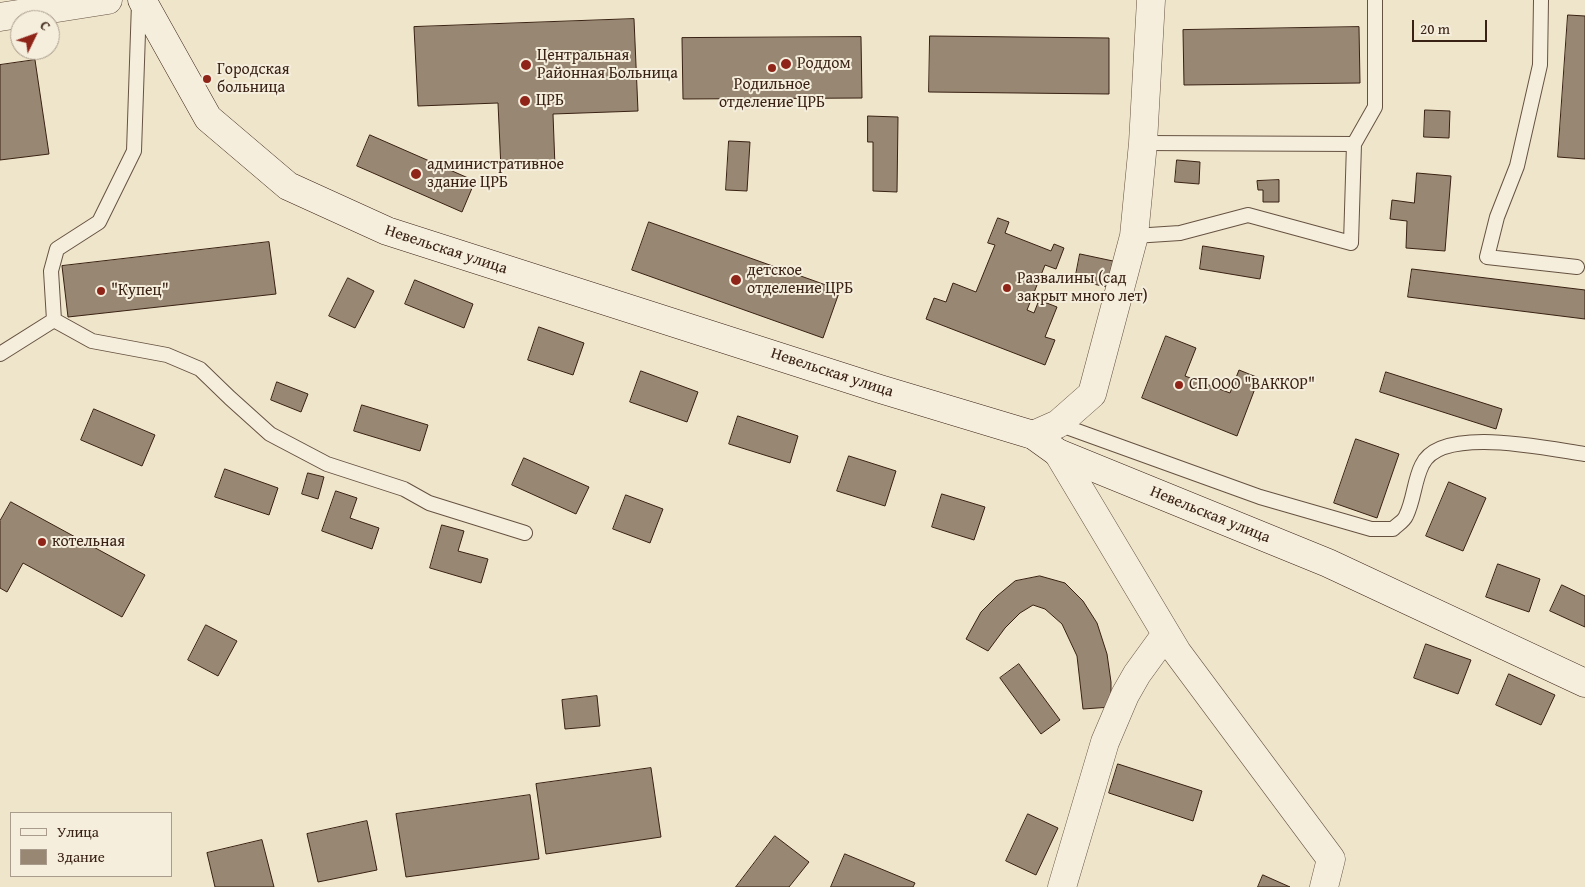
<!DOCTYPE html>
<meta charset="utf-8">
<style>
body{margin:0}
#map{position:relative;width:1585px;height:887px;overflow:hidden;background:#efe5ca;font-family:"Gentium Book Plus",serif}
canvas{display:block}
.legend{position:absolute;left:10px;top:812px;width:162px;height:65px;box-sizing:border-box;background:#f5eedd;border:1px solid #aa9c8c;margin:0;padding:6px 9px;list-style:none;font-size:15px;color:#392113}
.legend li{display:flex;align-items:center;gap:10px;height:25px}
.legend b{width:25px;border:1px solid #aa9c8c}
.north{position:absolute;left:10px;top:10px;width:50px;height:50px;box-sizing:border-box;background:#f5eedd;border:1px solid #aa9c8c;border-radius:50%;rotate:48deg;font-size:14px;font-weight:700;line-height:20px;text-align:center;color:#392113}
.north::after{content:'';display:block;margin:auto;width:18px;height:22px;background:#8f2418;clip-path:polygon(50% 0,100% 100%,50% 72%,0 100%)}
.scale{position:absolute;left:1412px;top:20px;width:75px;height:22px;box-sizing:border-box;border:2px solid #392113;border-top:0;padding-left:6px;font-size:15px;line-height:18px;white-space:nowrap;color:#392113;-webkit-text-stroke:4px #f5eedd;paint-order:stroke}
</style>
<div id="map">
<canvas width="1585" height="887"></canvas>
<ul class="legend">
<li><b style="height:6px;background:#f5eedd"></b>Улица</li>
<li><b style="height:14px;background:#988772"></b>Здание</li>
</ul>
<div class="north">С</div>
<div class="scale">20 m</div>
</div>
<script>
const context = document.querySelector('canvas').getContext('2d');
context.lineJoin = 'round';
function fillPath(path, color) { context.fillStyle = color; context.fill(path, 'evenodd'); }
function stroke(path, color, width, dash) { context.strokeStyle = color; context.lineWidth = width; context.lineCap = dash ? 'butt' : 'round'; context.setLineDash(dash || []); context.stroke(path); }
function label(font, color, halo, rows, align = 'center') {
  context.font = font + ' "Gentium Book Plus",serif'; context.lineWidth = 4; context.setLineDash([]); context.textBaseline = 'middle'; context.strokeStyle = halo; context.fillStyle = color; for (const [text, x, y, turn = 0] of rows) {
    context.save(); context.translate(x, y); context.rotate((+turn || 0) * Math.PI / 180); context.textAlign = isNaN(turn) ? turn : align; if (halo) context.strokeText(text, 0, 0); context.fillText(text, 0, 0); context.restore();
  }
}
const building = new Path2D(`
 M1568 15 1585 16V159L1558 157Z
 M634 19 638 111 553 114 555 167 501 169 498 103 418 106 414 27Z
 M1359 27 1360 83 1184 85 1183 30Z
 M930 36 1109 38V94L929 92Z
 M861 37 862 98 683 99 682 38Z
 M35 60 49 154 0 160V65Z
 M1425 110 1450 111 1449 138 1424 137Z
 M868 116 898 117 897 192 873 191V142H868Z
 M370 135 475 181 462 212 357 166Z
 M729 141 750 142 747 191 726 190Z
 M1177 160 1200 162 1199 184 1175 182Z
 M1417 173 1451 176 1445 251 1406 248 1407 221 1390 219 1392 200 1414 203Z
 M1279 180V202H1263V190H1258L1257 181Z
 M998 218 1009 222 1005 233 1051 251 1054 244 1064 248 1056 269 1045 265 1027 310 1034 313 1039 300 1057 307 1045 337 1055 340 1045 365 926 319 934 298 946 302 953 283 976 292 995 245 988 243Z
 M649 222 840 290 823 338 632 270Z
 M269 242 276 294 68 317 62 266Z
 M1203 246 1264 256 1260 279 1200 269Z
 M1080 254 1113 261 1107 287 1075 280Z
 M1412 269 1585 290V319L1408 297Z
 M348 278 374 291 355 328 329 316Z
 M415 280 473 304 464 328 405 304Z
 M539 327 584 343 573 375 528 360Z
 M1166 336 1196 348 1185 376 1230 393 1239 370 1259 378 1237 436 1142 398Z
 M641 371 698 392 687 422 630 402Z
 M1386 372 1502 409 1496 429 1380 392Z
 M277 382 308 394 301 412 271 400Z
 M362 405 428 425 420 451 354 431Z
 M94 409 155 435 142 466 81 440Z
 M738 416 798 436 790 463 729 444Z
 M1356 439 1399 454 1377 518 1334 503Z
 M849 456 896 471 885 506 837 491Z
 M524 458 589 487 576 514 512 485Z
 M225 469 278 488 269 515 215 497Z
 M308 473 324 477 318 499 302 494Z
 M1449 482 1486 498 1463 551 1426 536Z
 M336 491 357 498 350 518 379 528 372 549 322 531Z
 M942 494 985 507 974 540 932 527Z
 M626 495 663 509 650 543 613 529Z
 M11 502 145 575 122 617 23 563 7 592 0 588V521Z
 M442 525 464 531 458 551 488 559 481 583 430 568Z
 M1498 564 1540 579 1529 612 1486 597Z
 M1040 576 1065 583 1083 601 1097 623 1107 654 1111 682V707L1083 709 1077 656 1062 624 1045 609 1033 605 1020 613 1005 628 988 651 966 639 981 612 997 596 1015 581Z
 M1562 585 1585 596V627L1550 611Z
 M206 625 237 641 218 676 188 660Z
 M1426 644 1471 660 1458 694 1414 678Z
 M1019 664 1060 720 1041 734 1000 678Z
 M1509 674 1555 695 1541 725 1496 705Z
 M597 696 600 726 565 729 562 700Z
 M1118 764 1202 791 1193 821 1109 793Z
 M651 768 661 837 546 854 536 784Z
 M530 795 539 859 406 877 396 814Z
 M1028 814 1058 828 1036 875 1006 861Z
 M367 821 377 870 318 882 307 834Z
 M775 836 809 862 789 887H736Z
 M262 840 274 887H215L207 853Z
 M845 854 915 883 913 887H831Z
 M1263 875 1290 887H1258Z`);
const lane = new Path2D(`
 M1541 0 1540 65 1517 166 1497 217 1487 257 1577 267
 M139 3 134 151 99 222 57 249 51 271 54 320 92 341 167 355 200 369 230 398 270 434 327 464 404 489 429 503 525 533
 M1143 143 1354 144 1375 107V0
 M1134 236 1180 233 1248 215 1351 243 1354 144
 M0 354 54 320
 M1058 424 1260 497 1371 529H1393C1397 525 1404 521 1406 516 1414 500 1414 481 1422 465 1440 424 1550 449 1585 454`);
const street = new Path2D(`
 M0 17 108 0
 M1033 435 1058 424 1092 394 1134 236 1143 143 1151 0
 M1058 453 1177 652 1331 859 1324 887
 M1062 887 1105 742 1125 695 1137 674 1166 634`);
const secondary = new Path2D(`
 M142 0 208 118 288 186 387 231 880 389 1033 435 1058 453 1328 563 1585 683`);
const markers = [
 [786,64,6,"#8f2418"],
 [526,65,6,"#8f2418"],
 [772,68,5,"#8f2418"],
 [207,79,5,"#8f2418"],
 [525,101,6,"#8f2418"],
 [416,174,6,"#8f2418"],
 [736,280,6,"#8f2418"],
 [1007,288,5,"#8f2418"],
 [101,291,5,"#8f2418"],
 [1179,385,5,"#8f2418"],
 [42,542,5,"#8f2418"]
];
const poiNames = [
 ["Центральная",537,56],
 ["Районная Больница",537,74],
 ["Роддом",797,64],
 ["Городская",217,70],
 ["больница",217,88],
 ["Родильное",772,85,"center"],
 ["отделение ЦРБ",772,103,"center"],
 ["ЦРБ",536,101],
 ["административное",427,165],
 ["здание ЦРБ",427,183],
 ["детское",747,271],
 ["отделение ЦРБ",747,289],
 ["Развалины (сад",1017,279],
 ["закрыт много лет)",1017,297],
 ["\"Купец\"",111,291],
 ["СП ООО \"ВАККОР\"",1189,385],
 ["котельная",52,542]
];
const streetNames = [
 ["Невельская улица",446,250,18],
 ["Невельская улица",832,373,18],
 ["Невельская улица",1210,515,22]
];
fillPath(building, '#988772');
stroke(building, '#392113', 1);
stroke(lane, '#665241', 16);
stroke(street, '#665241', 29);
stroke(secondary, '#392113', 29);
stroke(lane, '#f5eedd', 14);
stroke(street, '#f5eedd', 28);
stroke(secondary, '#f5eedd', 28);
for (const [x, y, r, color] of markers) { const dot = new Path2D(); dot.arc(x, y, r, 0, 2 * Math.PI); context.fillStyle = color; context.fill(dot); stroke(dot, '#f5eedd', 2); }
label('16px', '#392113', '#f5eedd', poiNames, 'left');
label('16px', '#392113', '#f5eedd', streetNames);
</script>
